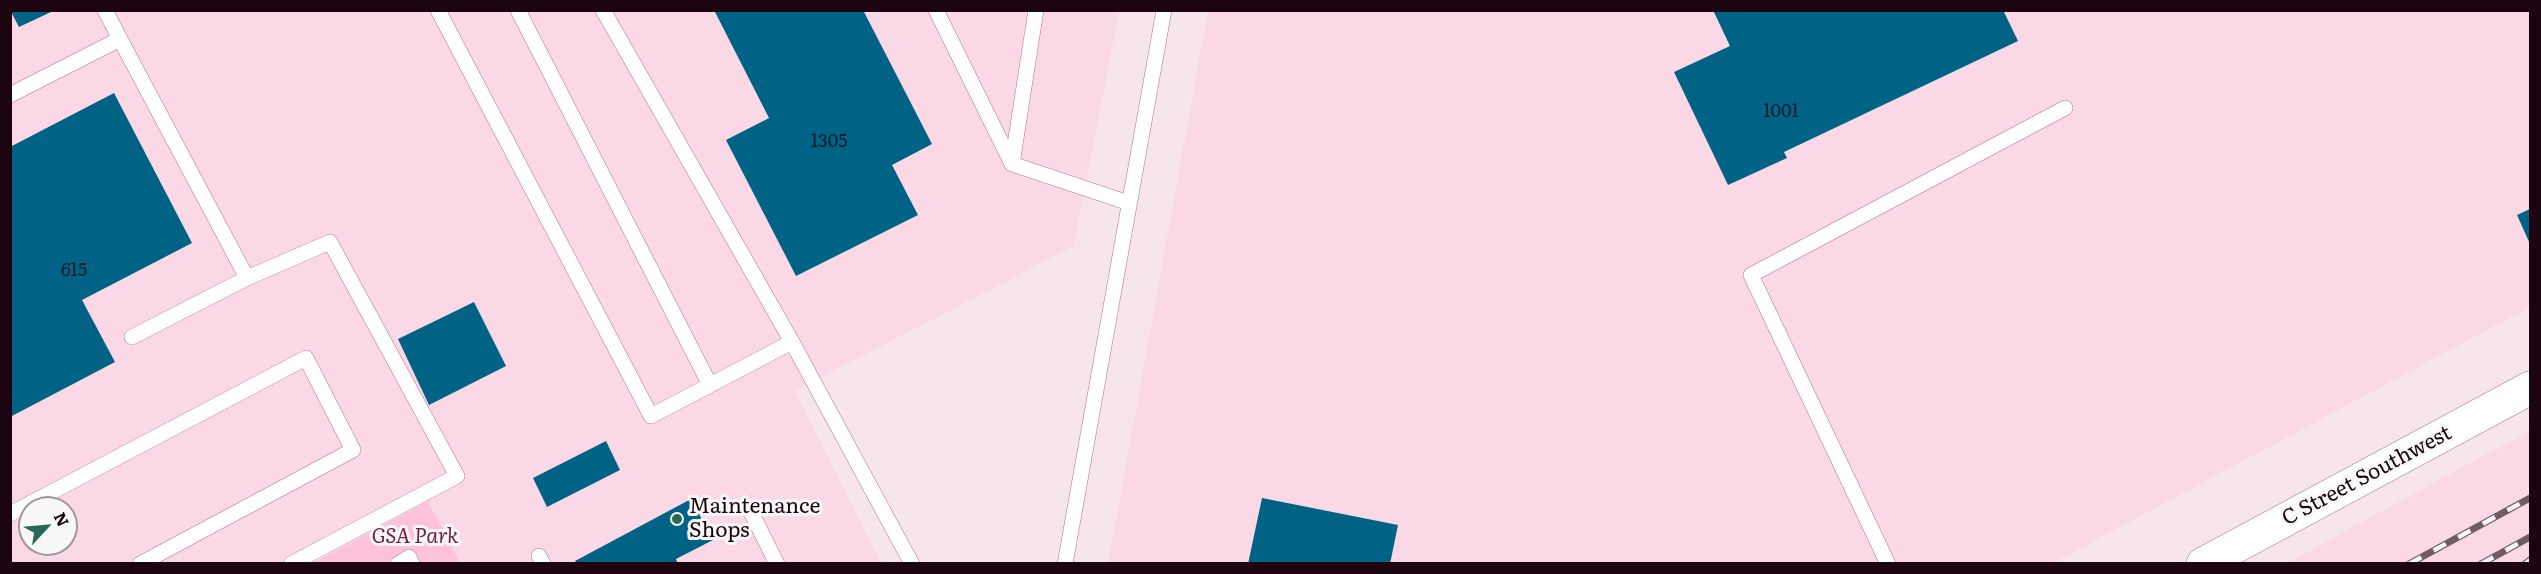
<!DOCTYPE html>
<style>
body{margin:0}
#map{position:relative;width:2541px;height:574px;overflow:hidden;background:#f6e6ec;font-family:Literata,serif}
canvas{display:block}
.frame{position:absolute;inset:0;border:12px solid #1c0410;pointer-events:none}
.north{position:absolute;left:18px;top:496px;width:60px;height:60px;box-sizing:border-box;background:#f8f8f8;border:2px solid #a0969b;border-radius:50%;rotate:64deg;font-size:16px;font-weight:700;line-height:24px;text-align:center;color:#1c0410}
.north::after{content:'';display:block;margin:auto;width:21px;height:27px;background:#286856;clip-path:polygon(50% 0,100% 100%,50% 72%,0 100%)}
</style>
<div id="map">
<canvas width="2541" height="574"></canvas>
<div class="frame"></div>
<div class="north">N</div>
</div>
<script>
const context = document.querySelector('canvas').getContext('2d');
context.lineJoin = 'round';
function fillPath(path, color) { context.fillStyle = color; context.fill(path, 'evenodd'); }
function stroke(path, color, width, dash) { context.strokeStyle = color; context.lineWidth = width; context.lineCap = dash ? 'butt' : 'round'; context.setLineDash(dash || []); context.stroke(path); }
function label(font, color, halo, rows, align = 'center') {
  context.font = font + ' Literata,serif'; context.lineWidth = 6; context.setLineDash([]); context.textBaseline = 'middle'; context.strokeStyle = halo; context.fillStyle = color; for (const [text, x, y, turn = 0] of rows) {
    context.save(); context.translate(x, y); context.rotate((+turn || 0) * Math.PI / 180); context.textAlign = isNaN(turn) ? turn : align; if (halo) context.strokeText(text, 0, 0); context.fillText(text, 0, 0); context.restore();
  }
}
const built = new Path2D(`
 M10 11H1119L1074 246 795 391 882 564 460 563 427 501 311 563H11ZM30 508H66V544H30Z
 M1208 11H2530V307L2053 563 1108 564Z
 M2530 431V563H2287L2481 457Z`);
const green = new Path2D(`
 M428 501 460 563 311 564Z`);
const building = new Path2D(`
 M10 10H50L51 12 19 27Z
 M714 10H863L932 144 892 165 918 215 796 276 726 140 769 118Z
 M1713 10H2003L2018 41 1784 152 1787 158 1728 185 1674 72 1730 46Z
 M114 93 192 243 82 300 115 362 10 417V147Z
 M2530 209V244L2517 215Z
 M474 302 506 366 429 405 398 339Z
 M606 441 620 470 547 507 533 478Z
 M1262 498 1398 525 1390 564H1248Z
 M691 499 713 540 676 559 678 564H577L575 561Z`);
const lane = new Path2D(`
 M105 10 120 39
 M438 10 651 416 792 342
 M518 10 710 385
 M603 10 792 342 912 564
 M936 10 1012 164
 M1036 10 1012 164 1129 203
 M10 95 120 39 247 278 132 337
 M247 278 330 242 457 476 291 564
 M10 514 306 358 353 450 140 564
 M752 514 777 564
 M539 556 543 564
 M398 564 409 557 412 564
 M1065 564 1164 10
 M1888 564 1751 275 2065 108`);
const secondary = new Path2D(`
 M2203 564 2530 388`);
const rail = new Path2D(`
 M2409 564 2530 498
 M2481 564 2530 537
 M2525 564 2530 560`);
const markers = [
 [677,519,6,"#286856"]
];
const numberNames = [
 ["1001",1781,112],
 ["1305",829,142],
 ["615",74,271]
];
const streetNames = [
 ["C Street Southwest",2367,476,-28]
];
const poiNames = [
 ["Maintenance",689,507],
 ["Shops",689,531]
];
const parkNames = [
 ["GSA Park",415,537]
];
fillPath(built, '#fbd8e6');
fillPath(green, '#fec3db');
fillPath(building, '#006386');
stroke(lane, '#b67190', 16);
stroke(secondary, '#b67190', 34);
stroke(lane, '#fff', 15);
stroke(secondary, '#fff', 33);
stroke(rail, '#715c66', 7);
stroke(rail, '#f8f8f8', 4.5, [14]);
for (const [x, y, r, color] of markers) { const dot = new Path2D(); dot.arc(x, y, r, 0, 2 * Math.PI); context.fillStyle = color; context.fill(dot); stroke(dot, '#f8f8f8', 2); }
label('18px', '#151c2e', null, numberNames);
label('21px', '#1c0410', '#f8f8f8', streetNames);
label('21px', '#1c0410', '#f8f8f8', poiNames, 'left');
label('italic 21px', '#711e4a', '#f8f8f8', parkNames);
</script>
